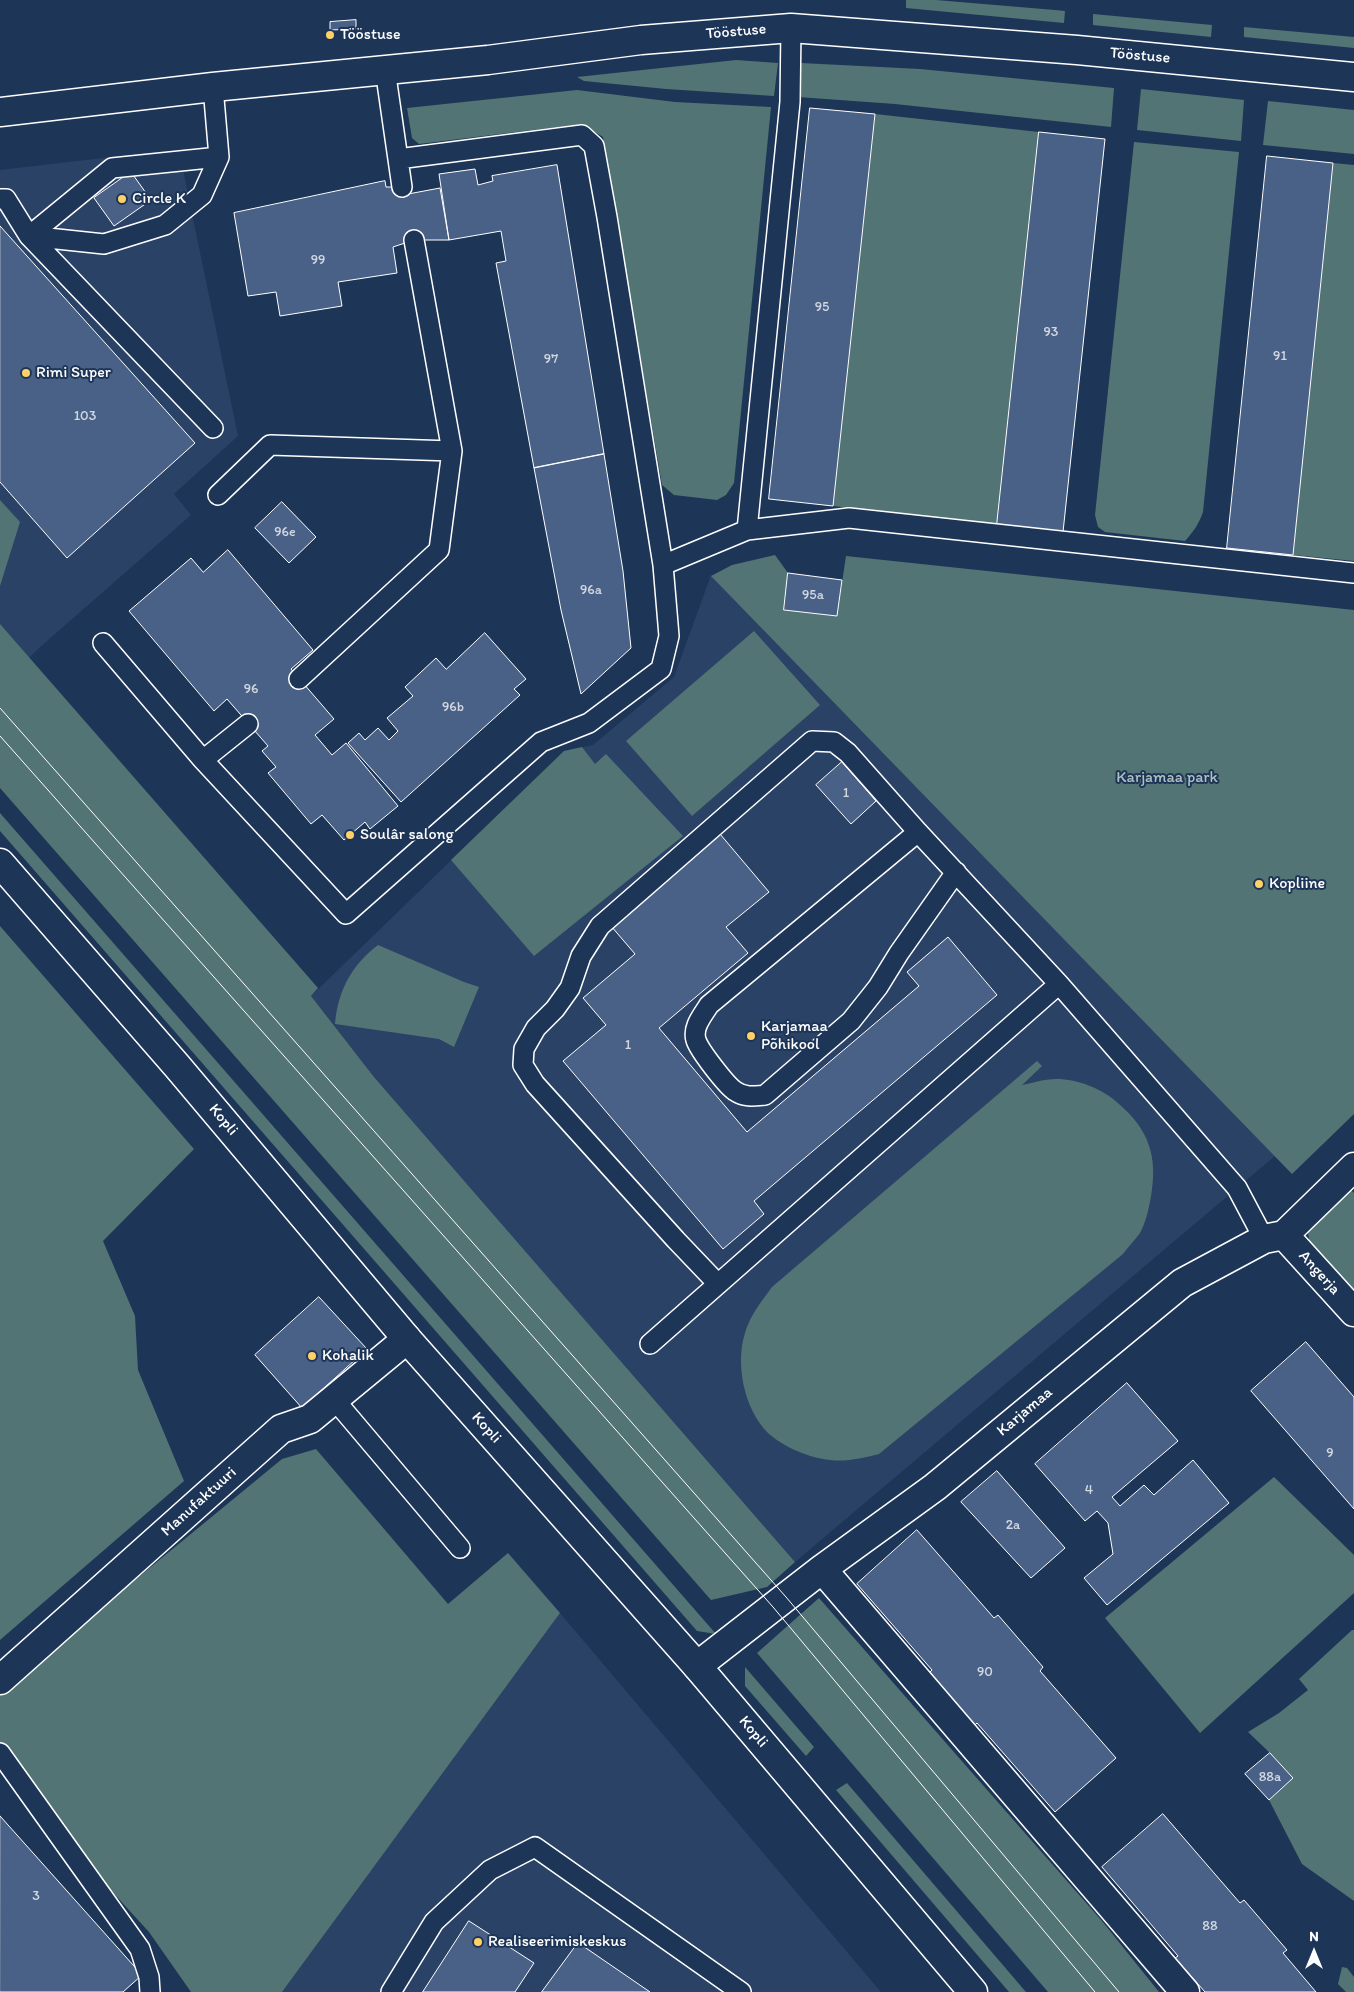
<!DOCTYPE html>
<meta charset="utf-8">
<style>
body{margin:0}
#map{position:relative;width:1354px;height:1992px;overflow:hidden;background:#1d3557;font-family:Itim,sans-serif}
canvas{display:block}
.north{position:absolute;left:1289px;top:1927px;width:50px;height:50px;-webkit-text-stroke:4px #1d3557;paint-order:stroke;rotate:0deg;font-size:14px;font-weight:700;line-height:20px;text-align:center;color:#fff}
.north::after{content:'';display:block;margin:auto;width:18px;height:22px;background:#fff;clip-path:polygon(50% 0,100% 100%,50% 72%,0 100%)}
</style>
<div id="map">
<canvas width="1354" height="1992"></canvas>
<div class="north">N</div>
</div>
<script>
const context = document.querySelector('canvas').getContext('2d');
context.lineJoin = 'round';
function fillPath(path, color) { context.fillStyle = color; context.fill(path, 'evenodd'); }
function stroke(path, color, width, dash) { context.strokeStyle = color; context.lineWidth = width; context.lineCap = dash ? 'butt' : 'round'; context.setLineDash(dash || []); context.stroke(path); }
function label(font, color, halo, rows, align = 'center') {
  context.font = font + ' Itim,sans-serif'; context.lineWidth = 4; context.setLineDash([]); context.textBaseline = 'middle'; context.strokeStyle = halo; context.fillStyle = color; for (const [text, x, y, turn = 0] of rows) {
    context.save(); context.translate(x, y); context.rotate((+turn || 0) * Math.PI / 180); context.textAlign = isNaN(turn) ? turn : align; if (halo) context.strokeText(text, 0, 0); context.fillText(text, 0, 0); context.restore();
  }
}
const built = new Path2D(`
 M129 155 182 165 238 436 174 494 191 515 39 648 21 666 0 644V170Z
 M711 575 1275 1156 795 1562 374 1077 311 996 564 751 593 745 674 677Z
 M560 1613 881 1992H282Z`);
const green = new Path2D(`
 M906 0H936L1055 10 1065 11 1064 23 906 8Z
 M1093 14 1212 25 1211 37 1093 25Z
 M1244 27 1354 37V48L1244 37Z
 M736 60 778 63 774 96 666 89 584 81 577 77Z
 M801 63 920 69 1114 88 1111 127 895 104 798 97Z
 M1141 89 1244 100 1241 141 1137 130Z
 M577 90 675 102 771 107 734 483 726 495 717 500 674 495 662 485 603 137 582 124 419 144 412 138 407 108Z
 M1268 101 1354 110V154L1263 145Z
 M875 114 1039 132 997 525 833 506Z
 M1134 142 1239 152 1203 512C1199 524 1193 532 1185 541L1105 532 1098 527 1095 515Z
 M1333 163 1354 165V561L1293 555Z
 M0 500 20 522 0 586Z
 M775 555 788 573 784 610 837 616 846 556 1354 610V1114L1292 1174 711 576 732 565Z
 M0 624 318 988 311 996 374 1077 795 1562 767 1587 711 1600 0 788Z
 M754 631 820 705 692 816 626 741Z
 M582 747 595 764 606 754 683 836 534 956 451 860 564 751Z
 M0 813 716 1634 697 1631 0 831Z
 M0 926 194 1149 103 1241 135 1316 138 1370 184 1481 0 1640Z
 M378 945 464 982 479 987 454 1047 439 1039 335 1024C338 990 352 965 378 945Z
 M1037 1061 1042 1066 1022 1085C1033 1083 1044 1079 1056 1079 1078 1079 1103 1089 1119 1104 1149 1130 1158 1157 1151 1196 1149 1208 1146 1222 1140 1233 1135 1240 1128 1247 1123 1254L879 1454C863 1458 847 1462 830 1460 810 1458 783 1447 768 1433 744 1409 735 1364 745 1333 750 1315 762 1301 772 1287Z
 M1351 1190 1354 1193V1295L1310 1245 1308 1233Z
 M316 1449 448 1604 508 1553 560 1613 282 1992H191L149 1932 0 1769V1691L282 1459Z
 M1274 1477 1354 1555V1593L1200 1733 1105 1618Z
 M819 1598 1102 1921 1159 1992H1048L757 1653Z
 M1352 1630H1354V1901L1302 1864 1269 1800 1293 1778 1270 1753 1248 1732 1279 1713 1308 1690 1299 1679Z
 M745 1667 814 1747 806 1756 745 1686Z
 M847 1783 1026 1992H1009L836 1790Z
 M1342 1967 1347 1968 1354 1977V1992H1346L1338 1984Z`);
const building = new Path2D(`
 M356 20V29L330 30V22Z
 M810 108 875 114 833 506 769 499Z
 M1039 132 1105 139 1063 532 997 525Z
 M1267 156 1333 163 1293 555 1227 548Z
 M557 165 604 454 534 468 496 263 506 261 501 231 449 240 439 174 475 169 478 185 493 181 492 176Z
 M131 172 151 200 114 226 94 198Z
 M385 181 386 187H402L408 194 440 188 449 240H414L393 247 397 273 338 282 342 306 280 316 276 292 248 296 234 213Z
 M0 226 195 443 67 558 0 482Z
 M604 454 623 571 631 648 581 694 561 610 534 468Z
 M282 502 316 537 289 563 255 528Z
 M228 550 313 650 291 669 334 719 315 735 332 755 346 743 398 806 370 829 365 822 344 840 322 815 311 824 268 773 276 767 262 751 268 746 227 699 214 711 129 611 191 558 203 572Z
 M788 573 842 580 837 616 784 610Z
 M485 633 526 679 514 689 520 695 401 802 348 743 359 733 365 740 378 728 389 740 398 731 387 718 413 696 405 687 436 658 446 669Z
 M842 762 876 801 851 824 816 785Z
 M720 834 769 892 726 927 748 953 659 1028 747 1132 919 986 907 972 948 937 997 995 754 1201 764 1214 723 1249 563 1061 606 1025 583 998 635 954 611 926Z
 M319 1297 367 1349 302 1408 255 1355Z
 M1306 1342 1354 1397V1509L1251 1391Z
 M1127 1383 1178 1441 1112 1497 1120 1506 1144 1485 1154 1495 1193 1460 1229 1503 1107 1605 1084 1578 1113 1554 1108 1523 1097 1511 1085 1521 1035 1464Z
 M997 1471 1065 1548 1031 1578 961 1502Z
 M917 1530 994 1618 998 1615 1043 1667 1040 1671 1116 1758 1055 1812 977 1723 974 1726 928 1674 932 1670 857 1584Z
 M1270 1753 1293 1778 1269 1800 1245 1774Z
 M1163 1814 1240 1903 1244 1900 1287 1950 1283 1953 1316 1992H1205L1175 1958 1178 1956 1102 1867Z
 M0 1816 142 1975 123 1992H0Z
 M469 1921 534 1963 515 1992H423Z
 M578 1943 583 1946 650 1992H542Z`);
const service = new Path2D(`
 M385 69 402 187
 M0 199H6L29 236 104 244 165 225 202 195 219 157 213 87
 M213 428 29 236 112 168 219 157
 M218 495 270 445 452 451
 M747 530 790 102 791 28
 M663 565 747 530 849 518 1354 573
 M103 643 203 760 248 724
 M299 679 439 550 452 451 414 240
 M203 760 346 914 541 742 589 723 661 669 669 636 663 565 607 217 594 146 582 135 398 159
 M918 832 709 1005C703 1015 692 1027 696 1040 699 1050 726 1085 735 1091 745 1098 755 1096 765 1095L851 1021 878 987 899 953 956 872
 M718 1284 676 1240 535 1084 523 1065 524 1049 536 1028 555 1009 570 988 581 956 600 926 812 741 834 742 848 753 918 832 1059 984 1237 1188 1264 1239
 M650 1344 1059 984
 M334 1399 460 1548
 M0 1753 140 1949 149 1977 150 1992
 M391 1992 434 1922 490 1870 535 1847 741 1992`);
const minor = new Path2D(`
 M1284 1235 1354 1312
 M822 1569 1185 1992
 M697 1666 822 1569 935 1487 1182 1283 1264 1239 1284 1235 1354 1167
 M0 1680 281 1429 310 1419 407 1339`);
const tertiary = new Path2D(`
 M0 112 213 87 488 60 641 40 791 28 1077 50 1354 77
 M0 863 177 1066 407 1339 697 1666 973 1992`);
const tram = new Path2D(`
 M0 708 786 1597 1119 1992
 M0 736 773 1607 1095 1992`);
const markers = [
 [330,35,5,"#ffd166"],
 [122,199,5,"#ffd166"],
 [26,373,5,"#ffd166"],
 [350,835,5,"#ffd166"],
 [1259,884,5,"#ffd166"],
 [751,1036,5,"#ffd166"],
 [312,1356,5,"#ffd166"],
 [478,1942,5,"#ffd166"]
];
const numberNames = [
 ["99",318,260],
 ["95",822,307],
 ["93",1051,332],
 ["91",1280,356],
 ["97",551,359],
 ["103",85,416],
 ["96e",285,532],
 ["96a",591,590],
 ["95a",813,595],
 ["96",251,689],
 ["96b",453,707],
 ["1",846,793],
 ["1",628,1045],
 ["9",1330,1453],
 ["4",1089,1490],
 ["2a",1013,1525],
 ["90",985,1672],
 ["88a",1270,1777],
 ["3",36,1896],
 ["88",1210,1926]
];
const streetNames = [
 ["Tööstuse",736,32,-5],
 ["Tööstuse",1140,56,5],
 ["Kopli",223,1120,50],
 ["Angerja",1319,1273,48],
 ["Karjamaa",1025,1412,-40],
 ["Kopli",486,1428,48],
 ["Manufaktuuri",199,1502,-42],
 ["Kopli",753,1732,50]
];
const poiNames = [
 ["Tööstuse",340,35],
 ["Circle K",132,199],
 ["Rimi Super",36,373],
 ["Soulâr salong",360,835],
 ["Kopliine",1269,884],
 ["Karjamaa",761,1027],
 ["Põhikool",761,1045],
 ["Kohalik",322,1356],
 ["Realiseerimiskeskus",488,1942]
];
const parkNames = [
 ["Karjamaa park",1167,778]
];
fillPath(built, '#2a4265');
fillPath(green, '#527474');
fillPath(building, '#4a6187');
stroke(building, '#fff', 1);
stroke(service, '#fff', 22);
stroke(minor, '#fff', 31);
stroke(tertiary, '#fff', 31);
stroke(service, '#1d3557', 19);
stroke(minor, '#1d3557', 28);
stroke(tertiary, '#1d3557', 28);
stroke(tram, '#fff', 1);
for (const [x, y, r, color] of markers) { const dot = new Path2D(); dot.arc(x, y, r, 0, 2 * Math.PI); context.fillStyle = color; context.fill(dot); stroke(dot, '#1d3557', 2); }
label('14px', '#d2d8e1', null, numberNames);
label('16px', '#fff', '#1d3557', streetNames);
label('16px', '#fff', '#1d3557', poiNames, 'left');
label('16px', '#b1c0c0', '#1d3557', parkNames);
</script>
